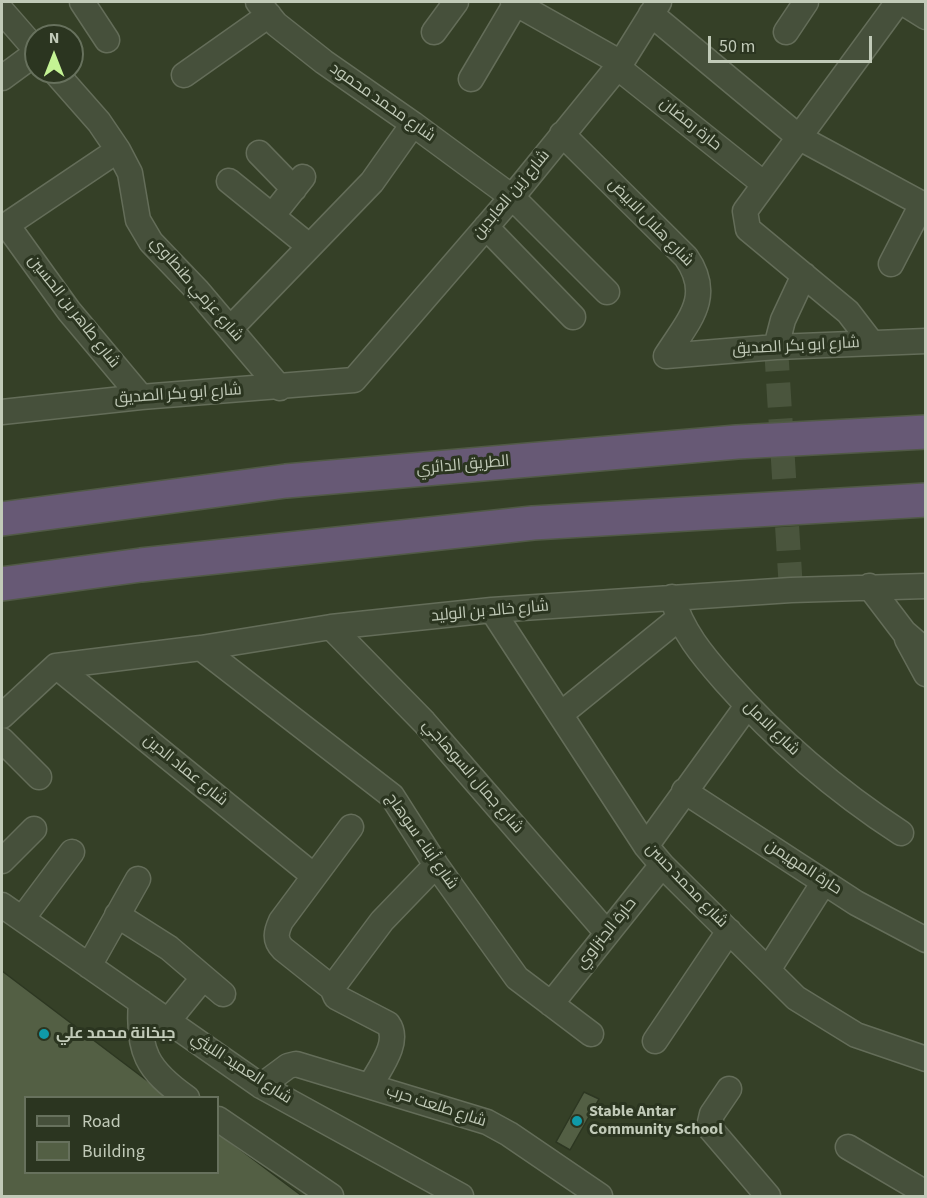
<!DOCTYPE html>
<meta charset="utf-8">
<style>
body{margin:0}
#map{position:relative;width:927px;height:1198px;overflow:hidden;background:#354027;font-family:"Source Sans 3",sans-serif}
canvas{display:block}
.frame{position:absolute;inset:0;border:3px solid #c1cab8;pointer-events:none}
.legend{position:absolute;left:24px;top:1096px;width:195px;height:78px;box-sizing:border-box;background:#2b3520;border:2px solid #67715d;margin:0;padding:8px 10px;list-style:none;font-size:18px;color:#c1cab8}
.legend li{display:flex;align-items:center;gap:12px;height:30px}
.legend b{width:30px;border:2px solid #67715d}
.north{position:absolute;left:24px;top:24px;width:60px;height:60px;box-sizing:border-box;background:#2b3520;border:2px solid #67715d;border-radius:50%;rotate:0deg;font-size:16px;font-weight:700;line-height:24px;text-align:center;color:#c1cab8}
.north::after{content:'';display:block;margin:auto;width:21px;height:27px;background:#c4f394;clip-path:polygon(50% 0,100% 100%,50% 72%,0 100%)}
.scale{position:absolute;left:708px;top:36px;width:164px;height:27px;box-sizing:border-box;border:3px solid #c1cab8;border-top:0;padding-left:8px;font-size:18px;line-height:21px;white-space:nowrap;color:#c1cab8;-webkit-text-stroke:4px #2b3520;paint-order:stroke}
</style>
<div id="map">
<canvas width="927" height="1198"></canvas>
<div class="frame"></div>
<ul class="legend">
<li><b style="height:8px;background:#46503b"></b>Road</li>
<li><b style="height:16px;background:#535f44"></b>Building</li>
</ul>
<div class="north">N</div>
<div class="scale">50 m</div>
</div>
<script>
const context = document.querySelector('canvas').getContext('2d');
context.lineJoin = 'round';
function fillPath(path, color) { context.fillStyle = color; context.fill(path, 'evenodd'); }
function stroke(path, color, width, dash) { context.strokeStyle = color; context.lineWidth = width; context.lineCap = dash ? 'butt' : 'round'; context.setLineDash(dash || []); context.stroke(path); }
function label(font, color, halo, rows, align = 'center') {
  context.font = font + ' "Source Sans 3",Cairo,sans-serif'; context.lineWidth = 6; context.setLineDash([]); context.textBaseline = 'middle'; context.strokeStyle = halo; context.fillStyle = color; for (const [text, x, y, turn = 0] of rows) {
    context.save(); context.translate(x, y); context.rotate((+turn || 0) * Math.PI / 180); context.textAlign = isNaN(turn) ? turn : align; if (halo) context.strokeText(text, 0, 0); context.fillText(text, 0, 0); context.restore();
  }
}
const building = new Path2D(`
 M2 971 170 1098H26V1172H218V1133L302 1196H2Z
 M584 1092 599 1099 570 1150 556 1142Z`);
const minorTunnel = new Path2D(`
 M776 347 791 590`);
const minor = new Path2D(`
 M82 2 107 40
 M258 2 276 24 324 62 413 124 512 197 607 292
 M513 2 621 63
 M902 2 926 17
 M2 11 36 50
 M651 14 800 138 926 206
 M434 32 456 2
 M786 32 806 2
 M616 66 764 184
 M55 72 99 122 118 150 130 173 138 220 151 242 197 290 280 388
 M184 75 269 15
 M2 78 36 53
 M471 79 516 3
 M562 134 686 257C714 297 688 321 666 356
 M259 153 294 189
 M229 181 309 246
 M272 216 303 177
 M7 225 69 311 141 397
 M486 227 573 317
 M2 228 118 150
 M891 264 922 204
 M230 329 372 182 413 124
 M871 342 848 312 748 229 745 211 898 2
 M776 347 783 320 804 275
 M666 356 776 347 926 341
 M2 412 141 397 354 380 512 197 621 63 659 2
 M869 586 904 632 926 651
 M672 597C682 631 702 655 725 681 777 740 835 790 901 833
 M492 610 646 846 662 865 796 998 856 1035 926 1059
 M331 627 424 722 607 933
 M907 639 926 674
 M201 648 392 796 436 865 517 978 591 1034
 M56 666 201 648 331 627 492 610 791 590 926 586
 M56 666 314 876
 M561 714 678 619
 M2 716 56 666
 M2 740 39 777
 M684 791 856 903 926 940
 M646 846 747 706
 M2 861 34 829
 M2 905 261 1086 461 1196
 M117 915 169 948 223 994
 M22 919 72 852
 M89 966 138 879
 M768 970 824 882
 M332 988 283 949C274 940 276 932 281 921L351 827
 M141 1002C137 1051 147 1070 187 1098
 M551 1004 662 865
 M168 1021 203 978
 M655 1041 729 931
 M261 1086 288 1066 296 1064 487 1122 509 1134 600 1196
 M370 1086C379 1069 401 1042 388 1024L336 997 332 988 382 921 436 865
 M729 1089 712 1114 709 1127 768 1196
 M218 1119 331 1196
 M848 1147 926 1193`);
const motorway = new Path2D(`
 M2 519 286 481 737 442 926 432
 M2 584 141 565 533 523 926 500`);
const markers = [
 [44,1034,6,"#0f9aa8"],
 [577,1121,6,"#0f9aa8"]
];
const streetNames = [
 ["شارع محمد محمود",382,103,35],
 ["حارة رمضان",690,125,39],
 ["شارع زين العابدين",512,195,-50],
 ["شارع هلال الابيض",650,223,46],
 ["شارع عزمي طنطاوي",196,290,49],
 ["شارع طاهر بن الحسين",73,312,52],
 ["شارع ابو بكر الصديق",796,347,-3],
 ["شارع ابو بكر الصديق",178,395,-4],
 ["الطريق الدائري",463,466,-5],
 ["شارع خالد بن الوليد",490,612,-5],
 ["شارع الامل",771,729,44],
 ["شارع عماد الدين",185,771,39],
 ["شارع جمال السوهاجي",472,777,49],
 ["شارع أبناء سوهاج",421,842,55],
 ["حارة المهيمن",803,868,33],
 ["شارع محمد حسن",686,886,46],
 ["حارة الجنزاوي",607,934,-51],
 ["شارع العميد الليثي",241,1069,33],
 ["شارع طلعت حرب",436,1107,18]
];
const poiNames = [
 ["جبخانة محمد علي",56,1034],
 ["Stable Antar",589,1112],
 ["Community School",589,1130]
];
fillPath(building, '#535f44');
stroke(building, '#2d3722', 1.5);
stroke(minorTunnel, '#4a553d', 24, [24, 12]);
stroke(minor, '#646d59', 27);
stroke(motorway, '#515a46', 36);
stroke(minor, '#46503b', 24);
stroke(motorway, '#675975', 33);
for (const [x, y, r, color] of markers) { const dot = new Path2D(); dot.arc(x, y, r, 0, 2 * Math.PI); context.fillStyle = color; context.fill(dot); stroke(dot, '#2b3520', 2); }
label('16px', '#c1cab8', '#2b3520', streetNames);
label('bold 16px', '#c1cab8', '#2b3520', poiNames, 'left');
</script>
